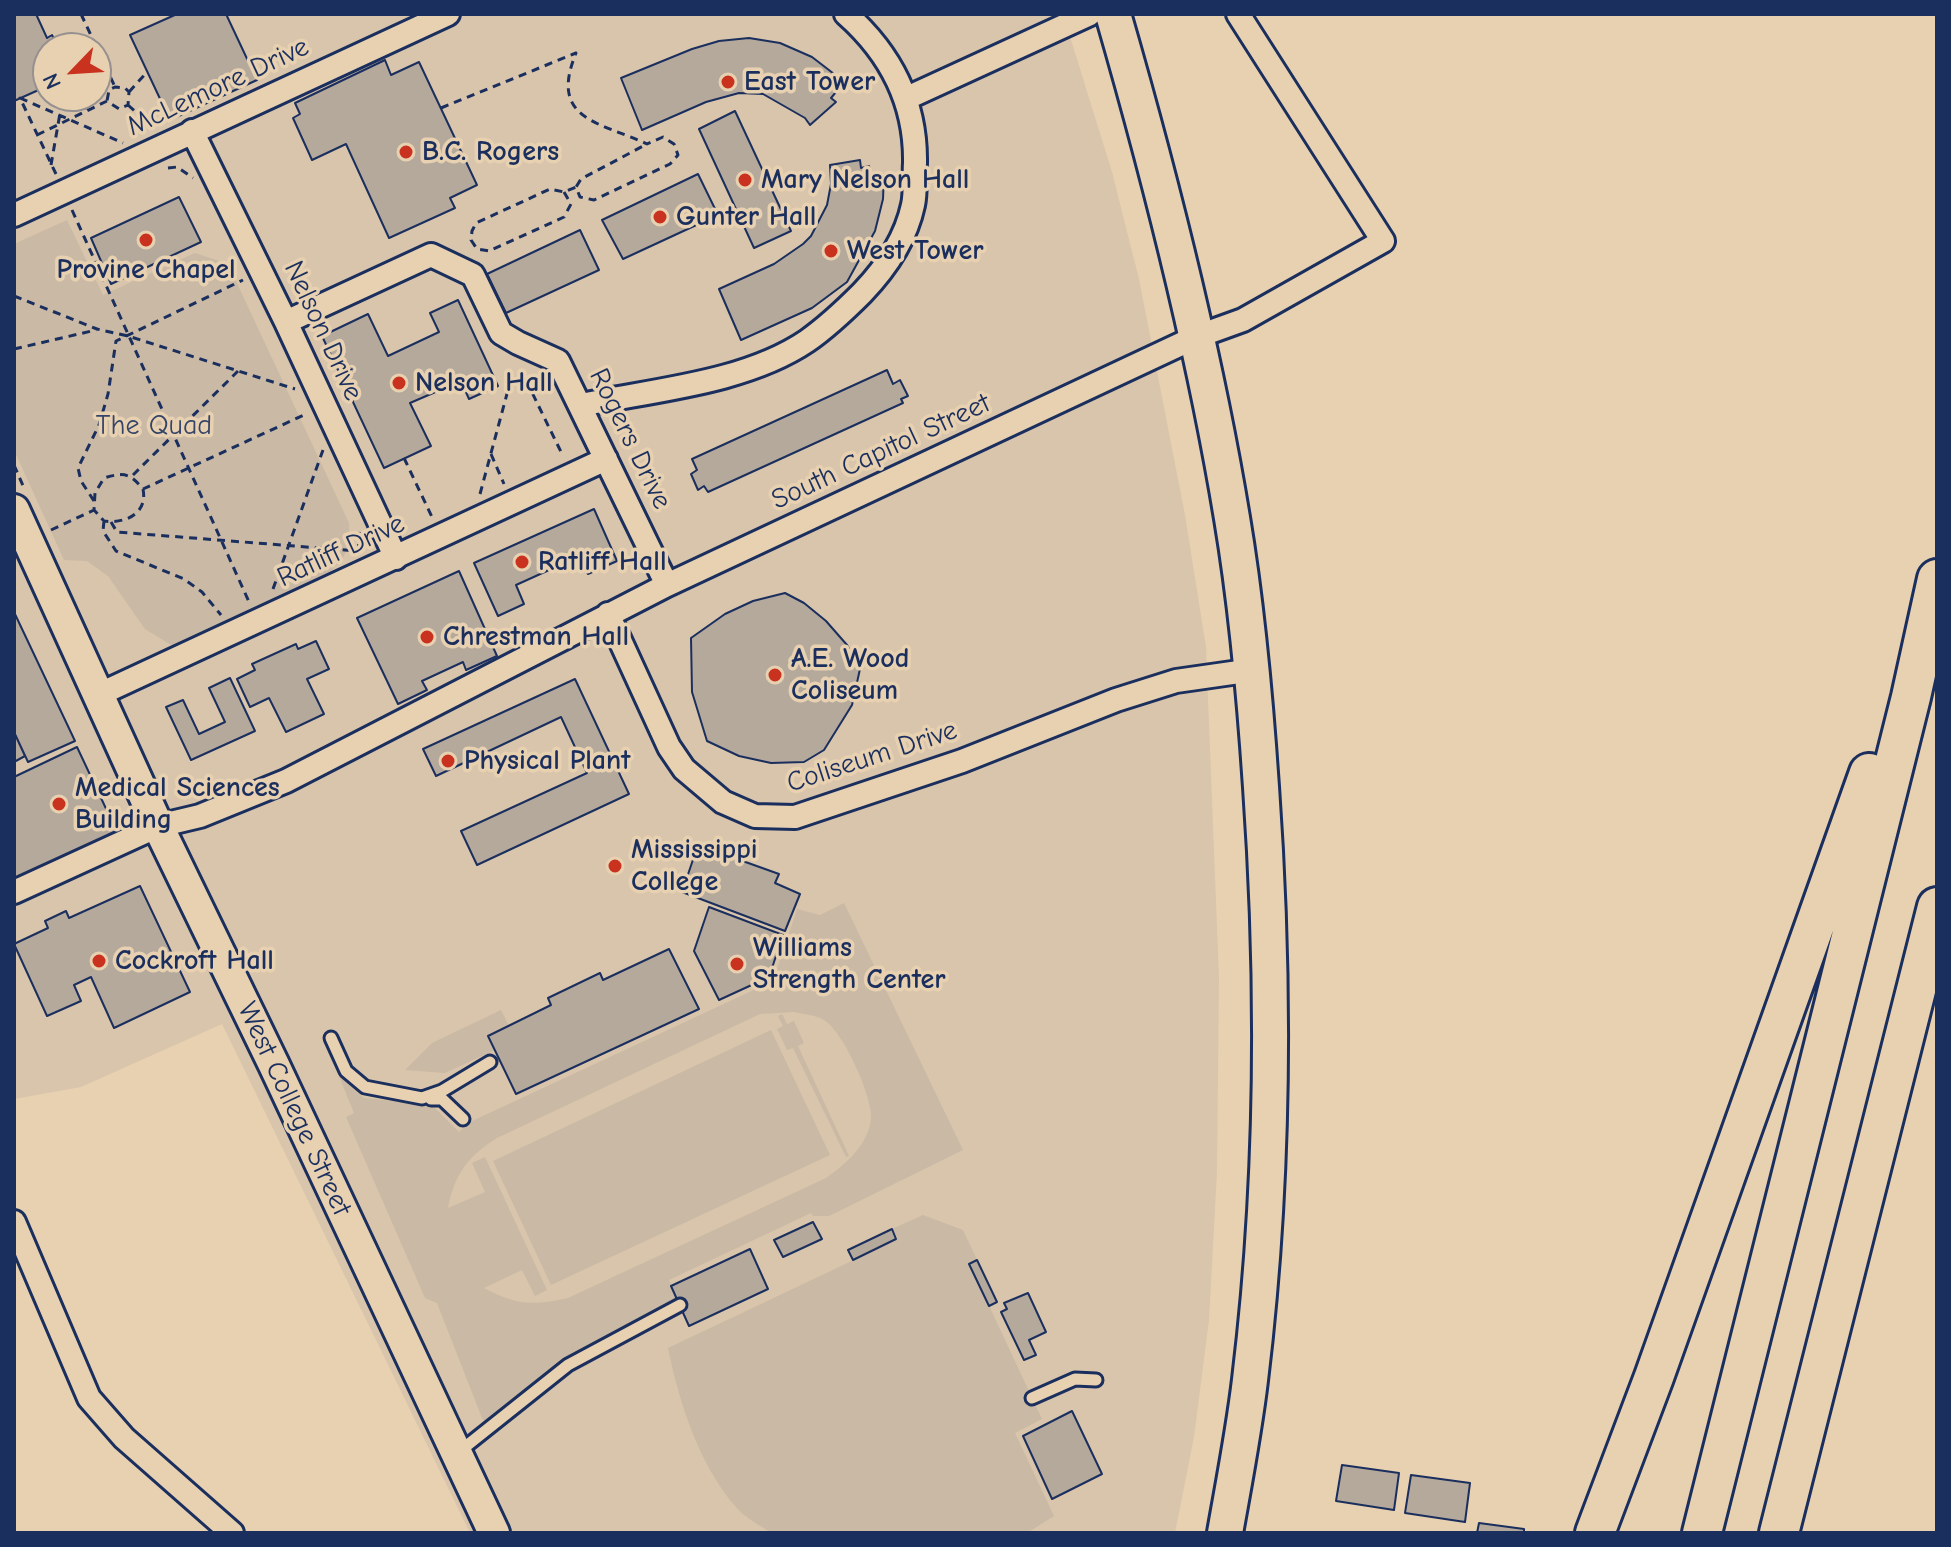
<!DOCTYPE html>
<style>
body{margin:0}
#map{position:relative;width:1951px;height:1547px;overflow:hidden;background:#e8d1b1;font-family:"Comic Neue",sans-serif}
canvas{display:block}
.frame{position:absolute;inset:0;border:16px solid #1b2f5e;pointer-events:none}
.north{position:absolute;left:32px;top:32px;width:80px;height:80px;box-sizing:border-box;background:#e8d1b1;border:2px solid #969090;border-radius:50%;rotate:245deg;font-size:22px;font-weight:700;line-height:32px;text-align:center;color:#1b2f5e}
.north::after{content:'';display:block;margin:auto;width:28px;height:36px;background:#c8321e;clip-path:polygon(50% 0,100% 100%,50% 72%,0 100%)}
</style>
<div id="map">
<canvas width="1951" height="1547"></canvas>
<div class="frame"></div>
<div class="north">N</div>
</div>
<script>
const context = document.querySelector('canvas').getContext('2d');
context.lineJoin = 'round';
function fillPath(path, color) { context.fillStyle = color; context.fill(path, 'evenodd'); }
function stroke(path, color, width, dash) { context.strokeStyle = color; context.lineWidth = width; context.lineCap = dash ? 'butt' : 'round'; context.setLineDash(dash || []); context.stroke(path); }
function label(font, color, halo, rows, align = 'center') {
  context.font = font + ' "Comic Neue",sans-serif'; context.lineWidth = 7; context.setLineDash([]); context.textBaseline = 'middle'; context.strokeStyle = halo; context.fillStyle = color; for (const [text, x, y, turn = 0] of rows) {
    context.save(); context.translate(x, y); context.rotate((+turn || 0) * Math.PI / 180); context.textAlign = isNaN(turn) ? turn : align; if (halo) context.strokeText(text, 0, 0); context.fillText(text, 0, 0); context.restore();
  }
}
const built = new Path2D(`
 M14 14H1063L1112 172 1139 279 1185 515 1206 647 1219 978 1217 1172 1209 1320 1194 1437 1175 1533H470L222 1024 81 1087 14 1099ZM48 48H96V96H48Z`);
const green = new Path2D(`
 M67 220 103 295 195 253 228 264 349 523C350 545 348 556 331 571L212 634 176 648 145 629 108 576 87 561 64 560 14 450V244Z
 M844 903 963 1150 829 1216H813L811 1213 669 1280 680 1305 568 1365 488 1427 482 1418 437 1303 425 1298 346 1117 354 1113 339 1076 364 1098 432 1105 459 1132 470 1122 773 981 797 909 820 915ZM794 1012C803 1014 816 1015 824 1020 843 1031 874 1099 871 1120 867 1146 846 1164 826 1178L568 1298C533 1306 516 1305 484 1288L522 1270 535 1296 547 1290 485 1157 472 1163 485 1192 448 1208C454 1175 468 1156 497 1138L760 1014Z
 M501 1010 509 1026 488 1036 495 1050 445 1073 405 1070 432 1043Z
 M782 1014 787 1024 794 1021 804 1043 798 1046 849 1156 846 1157 793 1048 787 1050 777 1029 783 1026 778 1016Z
 M771 1030 830 1155 551 1285 493 1161Z
 M923 1215 963 1230 977 1260 970 1265 1042 1419 1015 1433 1054 1516 1027 1533H771C760 1525 745 1518 736 1507 699 1465 679 1402 668 1348L896 1240 892 1229Z`);
const building = new Path2D(`
 M14 14H36L47 38 52 35 59 48H48V77L39 81 43 88 14 101Z
 M177 14H226L257 80 170 120 130 35Z
 M749 38 780 43 812 57 838 77 830 86 836 92 831 98 836 102 810 125 805 118 763 94 739 93 706 102 642 130 621 78 692 49 719 41Z
 M385 60 391 75 419 62 477 185 450 198 455 208 389 238 346 144 312 160 293 118 300 114 295 103Z
 M735 111 791 231 754 248 699 129Z
 M860 160 861 168 869 166 871 177 884 174 883 199 875 231 847 282 812 308 741 340 719 289 774 264 803 244 811 236 827 205 831 184 830 165Z
 M698 174 718 215 623 259 602 220Z
 M179 197 201 242 111 284 91 238Z
 M580 230 599 270 506 313 487 274Z
 M458 300 498 386 469 399 461 381 410 403 431 446 384 468 322 336 368 314 388 356 439 332 430 313Z
 M887 370 893 384 900 380 908 396 901 399 903 403 708 492 704 486 698 490 691 474 697 470 692 459Z
 M594 509 617 561 588 574 580 556 516 585 524 604 498 616 474 563Z
 M459 571 497 656 466 670 463 662 422 681 427 690 398 704 357 618Z
 M785 593 804 603 826 621 847 645 860 669 852 705 824 750 804 762 771 763 739 756 707 741 692 692 691 638 725 614 753 601Z
 M14 612 75 741 28 762 14 732Z
 M316 641 329 669 307 679 324 714 286 732 269 698 250 707 237 679 255 670 252 664 296 644 298 649Z
 M230 678 255 731 191 760 166 707 183 700 199 734 225 722 209 688Z
 M575 679 629 794 477 865 461 831 587 773 561 717 436 776 423 749Z
 M14 732 25 756 14 762Z
 M77 747 117 832 14 879V777Z
 M698 845 779 874 775 883 800 894 785 931 682 892Z
 M140 886 190 992 114 1028 91 977 74 985 81 1001 47 1016 14 944 48 928 45 921 66 911 69 918Z
 M709 907 783 935 769 977 719 1000 694 951Z
 M669 949 699 1009 516 1094 488 1036 551 1005 548 998 600 973 603 980Z
 M813 1222 822 1239 783 1257 774 1240Z
 M892 1229 896 1239 853 1260 848 1250Z
 M750 1249 768 1289 689 1326 671 1286Z
 M977 1260 997 1302 989 1306 969 1264Z
 M1028 1293 1046 1332 1029 1340 1036 1355 1024 1360 1001 1312 1007 1309 1004 1303Z
 M1072 1411 1102 1474 1052 1499 1023 1436Z
 M1342 1465 1399 1473 1394 1510 1336 1501Z
 M1411 1475 1470 1483 1465 1522 1405 1513Z
 M1479 1523 1524 1529V1533H1477Z`);
const path = new Path2D(`
 M81 14 115 87
 M129 92 147 72
 M81 96 87 109
 M128 105 154 128
 M441 108 576 53C548 121 601 122 647 144L663 137 674 144 678 155 670 164 594 200 580 197 576 187 581 179 647 144
 M37 135 107 101 119 109 128 105 129 92 125 88 115 87 109 90 107 101
 M51 165 63 96
 M168 168 177 167 193 178
 M56 174 20 98 123 143
 M564 192 571 204 564 217 489 251 477 249 471 240 472 231 476 223 550 189 564 192 576 187
 M72 210 250 604
 M14 296 97 329 128 336 295 389
 M14 349 96 330
 M491 454 504 484
 M404 458 432 517
 M14 465 24 488
 M133 475 238 371
 M143 489C148 513 126 524 104 521L94 510 95 493 104 478C124 472 130 473 143 489L306 414
 M480 494 511 379 523 374 563 456
 M94 501 81 481 78 468 99 425 108 394 116 341 243 280
 M104 521 103 531 116 551 184 579 202 592 221 615
 M111 522 117 532 357 551
 M51 530 94 510
 M358 552 360 532
 M273 589 323 450`);
const lane = new Path2D(`
 M331 1038 346 1071 365 1087 422 1098 442 1091 490 1062
 M431 1099H442L463 1119
 M1032 1398 1075 1379 1096 1380
 M460 1451 568 1365 680 1305`);
const street = new Path2D(`
 M907 98 1090 14
 M192 131 286 322 396 558
 M14 215 448 14
 M286 322 431 255 473 275 501 333 518 343 558 361 667 585
 M581 405C653 390 745 383 807 341 827 327 845 310 862 293 885 269 906 238 913 205 916 192 914 176 915 163 916 102 890 53 846 14
 M608 614 669 747 684 769 723 802 755 816 795 817 962 761 1116 700 1176 681 1253 670
 M100 694 606 459
 M14 892 158 826 200 816 286 781 667 585 1196 337 1243 320 1383 241 1238 14
 M14 1222 89 1398 124 1438 232 1533`);
const secondary = new Path2D(`
 M14 510 158 826 274 1065 494 1533`);
const primary = new Path2D(`
 M1113 14C1161 180 1204 348 1232 518 1247 607 1255 697 1261 787 1275 984 1274 1183 1250 1380 1244 1431 1234 1482 1225 1533`);
const highway = new Path2D(`
 M1595 1533 1654 1377 1869 773
 M1702 1533 1911 697 1937 579
 M1779 1533 1937 907`);
const markers = [
 [728,82,8,"#c8321e"],
 [406,152,8,"#c8321e"],
 [745,180,8,"#c8321e"],
 [660,217,8,"#c8321e"],
 [146,240,8,"#c8321e"],
 [831,251,8,"#c8321e"],
 [399,383,8,"#c8321e"],
 [522,562,8,"#c8321e"],
 [427,637,8,"#c8321e"],
 [775,675,8,"#c8321e"],
 [448,761,8,"#c8321e"],
 [59,804,8,"#c8321e"],
 [615,866,8,"#c8321e"],
 [99,961,8,"#c8321e"],
 [737,964,8,"#c8321e"]
];
const poiNames = [
 ["East Tower",744,82],
 ["B.C. Rogers",422,152],
 ["Mary Nelson Hall",761,180],
 ["Gunter Hall",676,217],
 ["West Tower",847,251],
 ["Provine Chapel",146,270,"center"],
 ["Nelson Hall",415,383],
 ["Ratliff Hall",538,562],
 ["Chrestman Hall",443,637],
 ["A.E. Wood",791,659],
 ["Coliseum",791,691],
 ["Physical Plant",464,761],
 ["Medical Sciences",75,788],
 ["Building",75,820],
 ["Mississippi",631,850],
 ["College",631,882],
 ["Williams",753,948],
 ["Strength Center",753,980],
 ["Cockroft Hall",115,961]
];
const streetNames = [
 ["McLemore Drive",218,87,-25],
 ["Nelson Drive",323,331,65],
 ["Rogers Drive",630,439,64],
 ["South Capitol Street",881,452,-25],
 ["Ratliff Drive",341,551,-25],
 ["Coliseum Drive",872,757,-18],
 ["West College Street",294,1109,65]
];
const parkNames = [
 ["The Quad",154,426]
];
fillPath(built, '#d9c5ab');
fillPath(green, '#cab9a5');
fillPath(building, '#b5a99c');
stroke(building, '#1b2f5e', 2);
stroke(lane, '#1b2f5e', 17);
stroke(street, '#1b2f5e', 28);
stroke(secondary, '#1b2f5e', 36);
stroke(primary, '#1b2f5e', 40);
stroke(highway, '#1b2f5e', 44);
stroke(path, '#1b2f5e', 3, [8, 6]);
stroke(lane, '#e8d1b1', 11);
stroke(street, '#e8d1b1', 22);
stroke(secondary, '#e8d1b1', 30);
stroke(primary, '#e8d1b1', 34);
stroke(highway, '#e8d1b1', 38);
for (const [x, y, r, color] of markers) { const dot = new Path2D(); dot.arc(x, y, r, 0, 2 * Math.PI); context.fillStyle = color; context.fill(dot); stroke(dot, '#e8d1b1', 3); }
label('bold 28px', '#1b2f5e', '#e8d1b1', poiNames, 'left');
label('28px', '#1b2f5e', '#e8d1b1', streetNames);
label('28px', '#354469', '#e8d1b1', parkNames);
</script>
